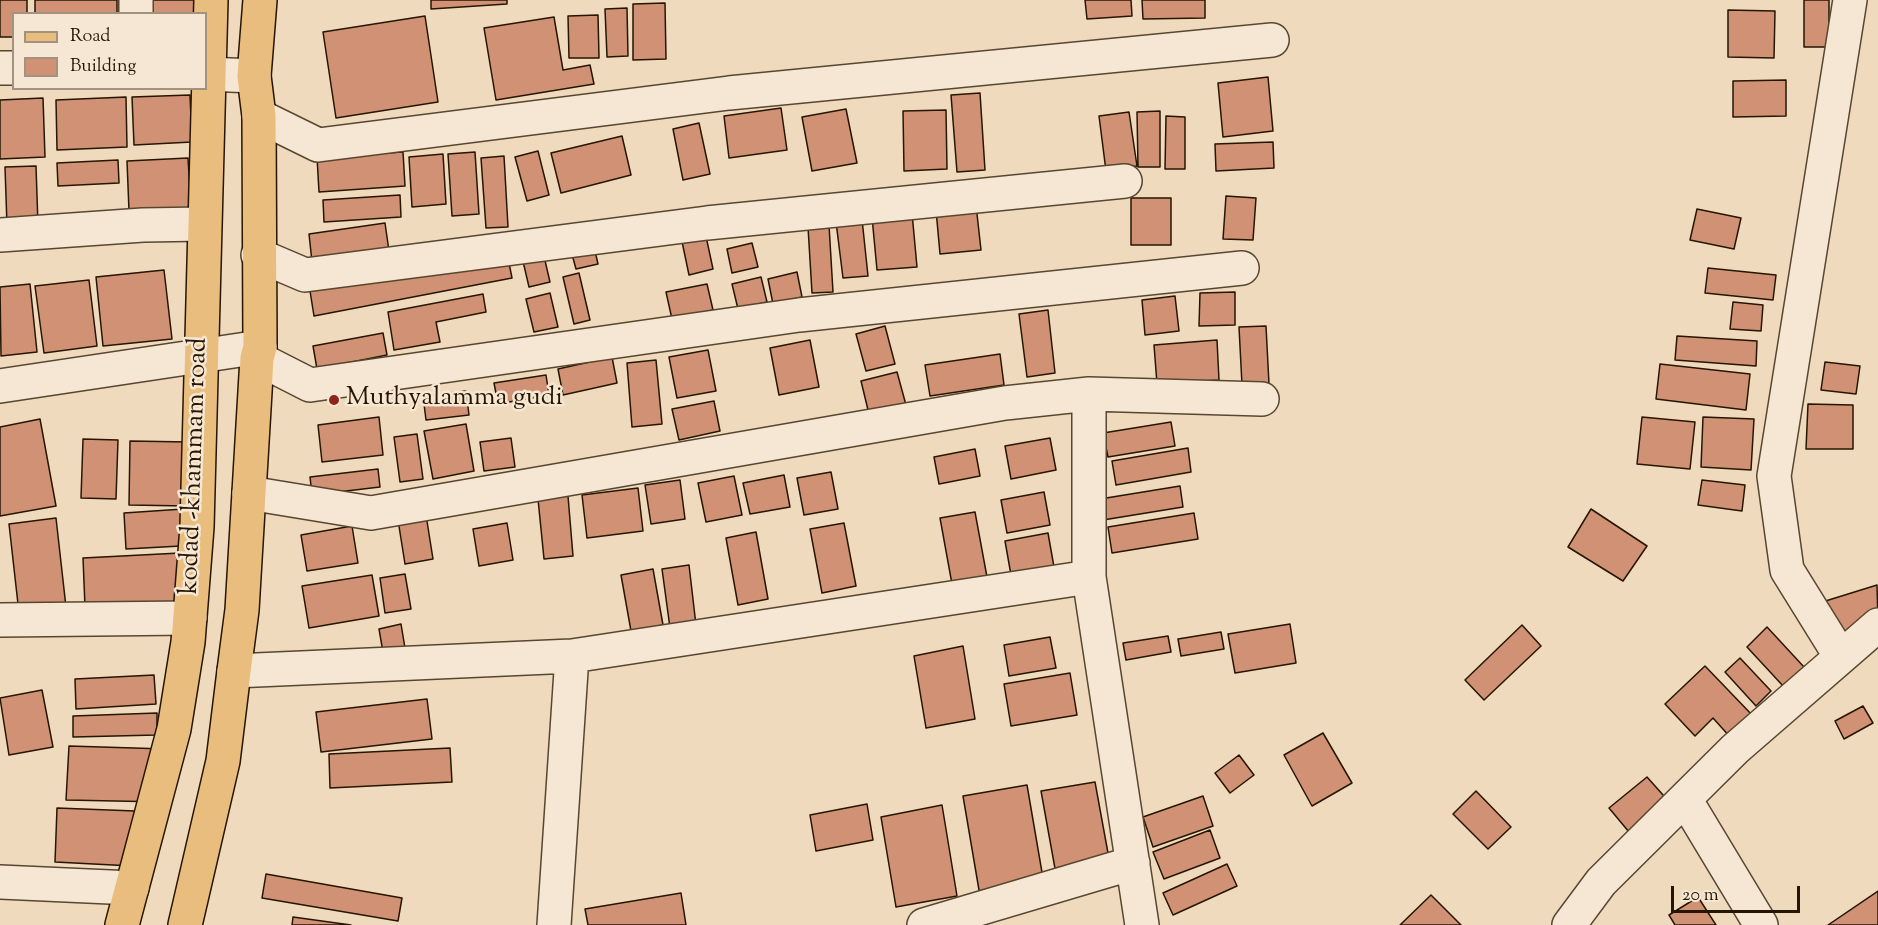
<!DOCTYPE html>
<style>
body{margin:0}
#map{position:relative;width:1878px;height:925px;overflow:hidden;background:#efdabd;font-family:"Sorts Mill Goudy",serif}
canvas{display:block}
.legend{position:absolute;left:12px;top:12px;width:195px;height:78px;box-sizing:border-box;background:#f5e7d4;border:2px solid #a29380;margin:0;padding:8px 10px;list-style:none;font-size:18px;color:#261601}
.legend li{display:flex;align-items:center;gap:12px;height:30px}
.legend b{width:30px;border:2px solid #a29380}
.scale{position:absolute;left:1671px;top:886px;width:129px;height:27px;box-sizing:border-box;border:3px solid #261601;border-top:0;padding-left:8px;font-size:18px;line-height:21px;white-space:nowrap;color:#261601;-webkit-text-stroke:4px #f5e7d4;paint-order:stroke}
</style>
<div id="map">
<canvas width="1878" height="925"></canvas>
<ul class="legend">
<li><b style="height:8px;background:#e8bd7e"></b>Road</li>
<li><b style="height:16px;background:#d09174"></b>Building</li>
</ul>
<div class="scale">20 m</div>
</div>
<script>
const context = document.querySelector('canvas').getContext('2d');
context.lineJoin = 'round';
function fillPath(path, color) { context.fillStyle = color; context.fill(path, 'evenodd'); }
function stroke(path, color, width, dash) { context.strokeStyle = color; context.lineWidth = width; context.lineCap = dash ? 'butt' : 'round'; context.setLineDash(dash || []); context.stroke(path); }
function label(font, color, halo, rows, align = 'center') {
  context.font = font + ' "Sorts Mill Goudy",serif'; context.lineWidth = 5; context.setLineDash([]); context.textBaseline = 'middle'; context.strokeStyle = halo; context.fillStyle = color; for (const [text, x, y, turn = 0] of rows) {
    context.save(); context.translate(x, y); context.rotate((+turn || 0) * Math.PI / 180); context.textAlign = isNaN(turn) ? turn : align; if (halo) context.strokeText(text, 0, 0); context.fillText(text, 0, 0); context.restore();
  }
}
const building = new Path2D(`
 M0 0H27V14H14V37H0Z
 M35 0H117V14H35Z
 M148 0H204V14H148Z
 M431 0H507V4L431 9Z
 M1085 0H1131L1132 16 1087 19Z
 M1142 0H1205V18L1143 19Z
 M1804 0H1829V47H1804Z
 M665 3 666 59 633 60V4Z
 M627 8 628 56 607 57 605 9Z
 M1728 10 1775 11 1774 58 1728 57Z
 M598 15 599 58H569L568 16Z
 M425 16 438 102 336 118 323 32Z
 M554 17 563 70 590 65 594 84 496 100 484 28Z
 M1268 77 1273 131 1223 137 1218 83Z
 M1786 80V116L1733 117V81Z
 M980 93 985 170 957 172 951 95Z
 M190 95 192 142 134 145 132 97Z
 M126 97 127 147 57 150 56 100Z
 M43 98 45 157 0 159V100Z
 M781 108 787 150 729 158 724 116Z
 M846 109 857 163 812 171 802 117Z
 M946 110 947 169 904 171 903 111Z
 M1160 111V167H1138L1137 112Z
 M1129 112 1137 166 1106 171 1099 116Z
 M1166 116 1185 117V169H1165Z
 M699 123 710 174 683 180 673 129Z
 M622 136 631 175 561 193 551 153Z
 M1273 142 1274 168 1216 171 1215 144Z
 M538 151 549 195 527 201 515 157Z
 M403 152 405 186 319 192 317 157Z
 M475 152 479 214 452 216 448 154Z
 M443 154 446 204 412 207 409 157Z
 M504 156 508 227 486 228 481 158Z
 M188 158 191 208 129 211 127 161Z
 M118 160 119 183 58 186 57 163Z
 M36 166 38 225 7 226 5 167Z
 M400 195 401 217 324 222 323 200Z
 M1226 196 1256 198 1253 240 1223 239Z
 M1131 198H1171V245H1131Z
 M976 205 981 250 940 254 936 210Z
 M1697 209 1741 218 1734 249 1690 240Z
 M912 213 917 267 877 270 872 217Z
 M862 219 868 276 843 278 836 222Z
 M385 223 389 251 312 262 309 234Z
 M829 225 833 292 812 293 808 227Z
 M704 227 713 269 689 275 680 232Z
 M593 242 598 264 576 269 570 247Z
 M752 243 758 267 732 273 727 249Z
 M543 252 550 282 529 287 522 257Z
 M507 253 512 278 314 316 310 291Z
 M1708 268 1776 275 1773 300 1705 293Z
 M164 270 172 339 103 346 96 277Z
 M797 272 802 297 773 304 768 279Z
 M579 273 590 320 574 324 563 277Z
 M761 277 767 302 738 309 732 284Z
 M89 280 97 346 44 353 35 286Z
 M30 284 37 352 1 356 0 287Z
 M707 284 713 310 672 319 666 292Z
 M1235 292V325L1199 326 1200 293Z
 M550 293 558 327 534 332 526 299Z
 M483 294 486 312 436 322 440 342 394 350 388 312Z
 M1175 296 1179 331 1145 335 1142 300Z
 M1733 302 1763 305 1761 331 1730 329Z
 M1048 310 1055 373 1027 377 1019 314Z
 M885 326 895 364 866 371 856 334Z
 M1266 326 1269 384 1242 385 1239 327Z
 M383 333 387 355 317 369 313 346Z
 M1677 336 1757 341 1756 366 1675 360Z
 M810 340 819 387 779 395 770 348Z
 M1217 340 1219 380 1157 384 1154 345Z
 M708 350 716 391 677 398 669 357Z
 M1000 354 1004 385 930 396 925 365Z
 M612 357 617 383 563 395 558 369Z
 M656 360 662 424 632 427 627 363Z
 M1825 362 1860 366 1856 394 1821 390Z
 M1660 364 1750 374 1746 410 1656 399Z
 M897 372 906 405 869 414 861 381Z
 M546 375 549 395 498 404 494 383Z
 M466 391 469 415 426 420 423 396Z
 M714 401 720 431 679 440 672 409Z
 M1808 404 1853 405V449H1806Z
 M379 417 383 455 322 462 318 425Z
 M1642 417 1695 422 1690 469 1637 464Z
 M1703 417 1754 419 1751 470 1701 467Z
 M40 419 56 506 0 516V427Z
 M1171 422 1175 446 1108 457 1103 433Z
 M466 424 474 471 433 479 424 431Z
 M417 434 423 479 400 482 394 437Z
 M511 438 515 467 484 471 480 442Z
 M1050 438 1056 470 1011 479 1005 446Z
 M83 439 118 440 116 499 81 498Z
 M130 441 189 442 187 506 129 505Z
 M1188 448 1191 472 1116 485 1112 461Z
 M975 449 980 476 939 484 934 457Z
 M378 469 380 487 312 495 310 477Z
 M831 472 838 509 804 515 797 478Z
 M784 475 790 507 750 514 743 483Z
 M734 476 742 515 706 522 698 483Z
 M680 480 685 519 651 524 645 485Z
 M1702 480 1745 485 1742 511 1698 505Z
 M1180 486 1183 507 1103 520 1100 499Z
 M638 488 643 531 587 538 582 495Z
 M1044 492 1050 525 1007 533 1001 500Z
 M568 496 573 556 544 559 538 499Z
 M198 508 199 545 126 549 124 513Z
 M1591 509 1647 546 1623 581 1568 547Z
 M975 512 987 577 952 584 940 518Z
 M1194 513 1198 539 1112 553 1108 527Z
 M426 515 433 559 405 564 398 520Z
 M56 518 66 607 19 613 9 524Z
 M507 523 513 560 479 566 473 529Z
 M844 523 856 586 822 593 810 529Z
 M352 526 358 563 307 571 301 535Z
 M756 532 768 599 738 605 726 538Z
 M1048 533 1054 567 1011 575 1005 541Z
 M180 553 182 603 85 607 83 558Z
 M689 565 696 625 670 628 662 569Z
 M653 569 663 625 631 631 621 575Z
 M405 574 411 609 385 613 380 578Z
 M372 575 379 616 309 628 302 586Z
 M1877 585 1878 622 1830 638 1819 603Z
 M401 624 406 654 384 658 379 629Z
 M1290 624 1296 663 1235 673 1228 634Z
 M1522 625 1541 646 1484 700 1465 680Z
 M1767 627 1804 667 1784 687 1747 647Z
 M1221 632 1224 649 1181 656 1178 639Z
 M1168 636 1171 652 1126 660 1123 643Z
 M1050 637 1056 668 1009 676 1004 645Z
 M963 646 975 719 926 728 914 656Z
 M1740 658 1771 691 1756 706 1725 672Z
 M1705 666 1754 717 1731 738 1713 718 1695 736 1665 704Z
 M1070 673 1077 715 1011 726 1004 684Z
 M154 675 156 704 76 709 75 679Z
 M42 690 53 747 9 755 0 698Z
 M427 699 432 739 321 752 316 712Z
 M1863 706 1873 723 1844 739 1835 721Z
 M157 713V735L73 737V716Z
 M1323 733 1352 783 1312 806 1284 755Z
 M69 746 166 749 164 802 66 800Z
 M450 748 452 782 330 788 329 754Z
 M1239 755 1254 775 1230 793 1215 773Z
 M1647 777 1672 805 1634 838 1609 808Z
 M1095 782 1110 864 1056 874 1041 791Z
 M1027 785 1044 884 980 896 963 796Z
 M1476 791 1511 827 1488 849 1453 814Z
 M1203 796 1213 826 1153 847 1143 817Z
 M867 804 873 840 816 851 810 815Z
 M942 805 957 896 896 907 881 817Z
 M57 808 135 811 132 866 55 862Z
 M1210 830 1220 858 1164 879 1153 852Z
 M1227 864 1237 886 1173 915 1163 893Z
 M266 874 402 898 398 921 262 898Z
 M1878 891V925H1828Z
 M681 893 686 925H588L585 909Z
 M1431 895 1461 925H1400Z
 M1698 897 1716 925H1675L1669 915Z
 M293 917 351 925H292Z`);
const minor = new Path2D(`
 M136 0V14
 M0 68H14
 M206 74 254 76
 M259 116 318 145 729 93 1272 40
 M0 235 143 225 204 224
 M258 255 305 275 707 223 1125 181
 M257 358 310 385 799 315 1242 268
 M0 386 260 347
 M1089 394V577L1142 925
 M249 493 371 513 1005 403 1089 394 1262 399
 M0 620 190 618
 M1841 657 1787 570 1774 476 1850 0
 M234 671 572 656 1089 577
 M1685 799 1761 925
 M0 882 132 888
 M554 925 572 656
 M924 925 1133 863
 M1569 925 1601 882 1735 749 1878 625`);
const major = new Path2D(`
 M122 925 174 729 188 642 197 527 211 0
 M185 925 223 761 234 671 242 610 257 358 260 347 259 116 254 76 260 0`);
const markers = [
 [334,400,6,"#8f2418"]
];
const poiNames = [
 ["Muthyalamma gudi",346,400]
];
const streetNames = [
 ["kodad -khammam road",196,466,-88]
];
fillPath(building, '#d09174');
stroke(building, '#261601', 1.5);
stroke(minor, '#584730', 36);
stroke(major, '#261601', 36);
stroke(minor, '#f5e7d4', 33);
stroke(major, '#e8bd7e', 33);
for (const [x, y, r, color] of markers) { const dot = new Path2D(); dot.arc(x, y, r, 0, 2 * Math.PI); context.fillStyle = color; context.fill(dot); stroke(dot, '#f5e7d4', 2); }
label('26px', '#261601', '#f5e7d4', poiNames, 'left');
label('26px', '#261601', '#f5e7d4', streetNames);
</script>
